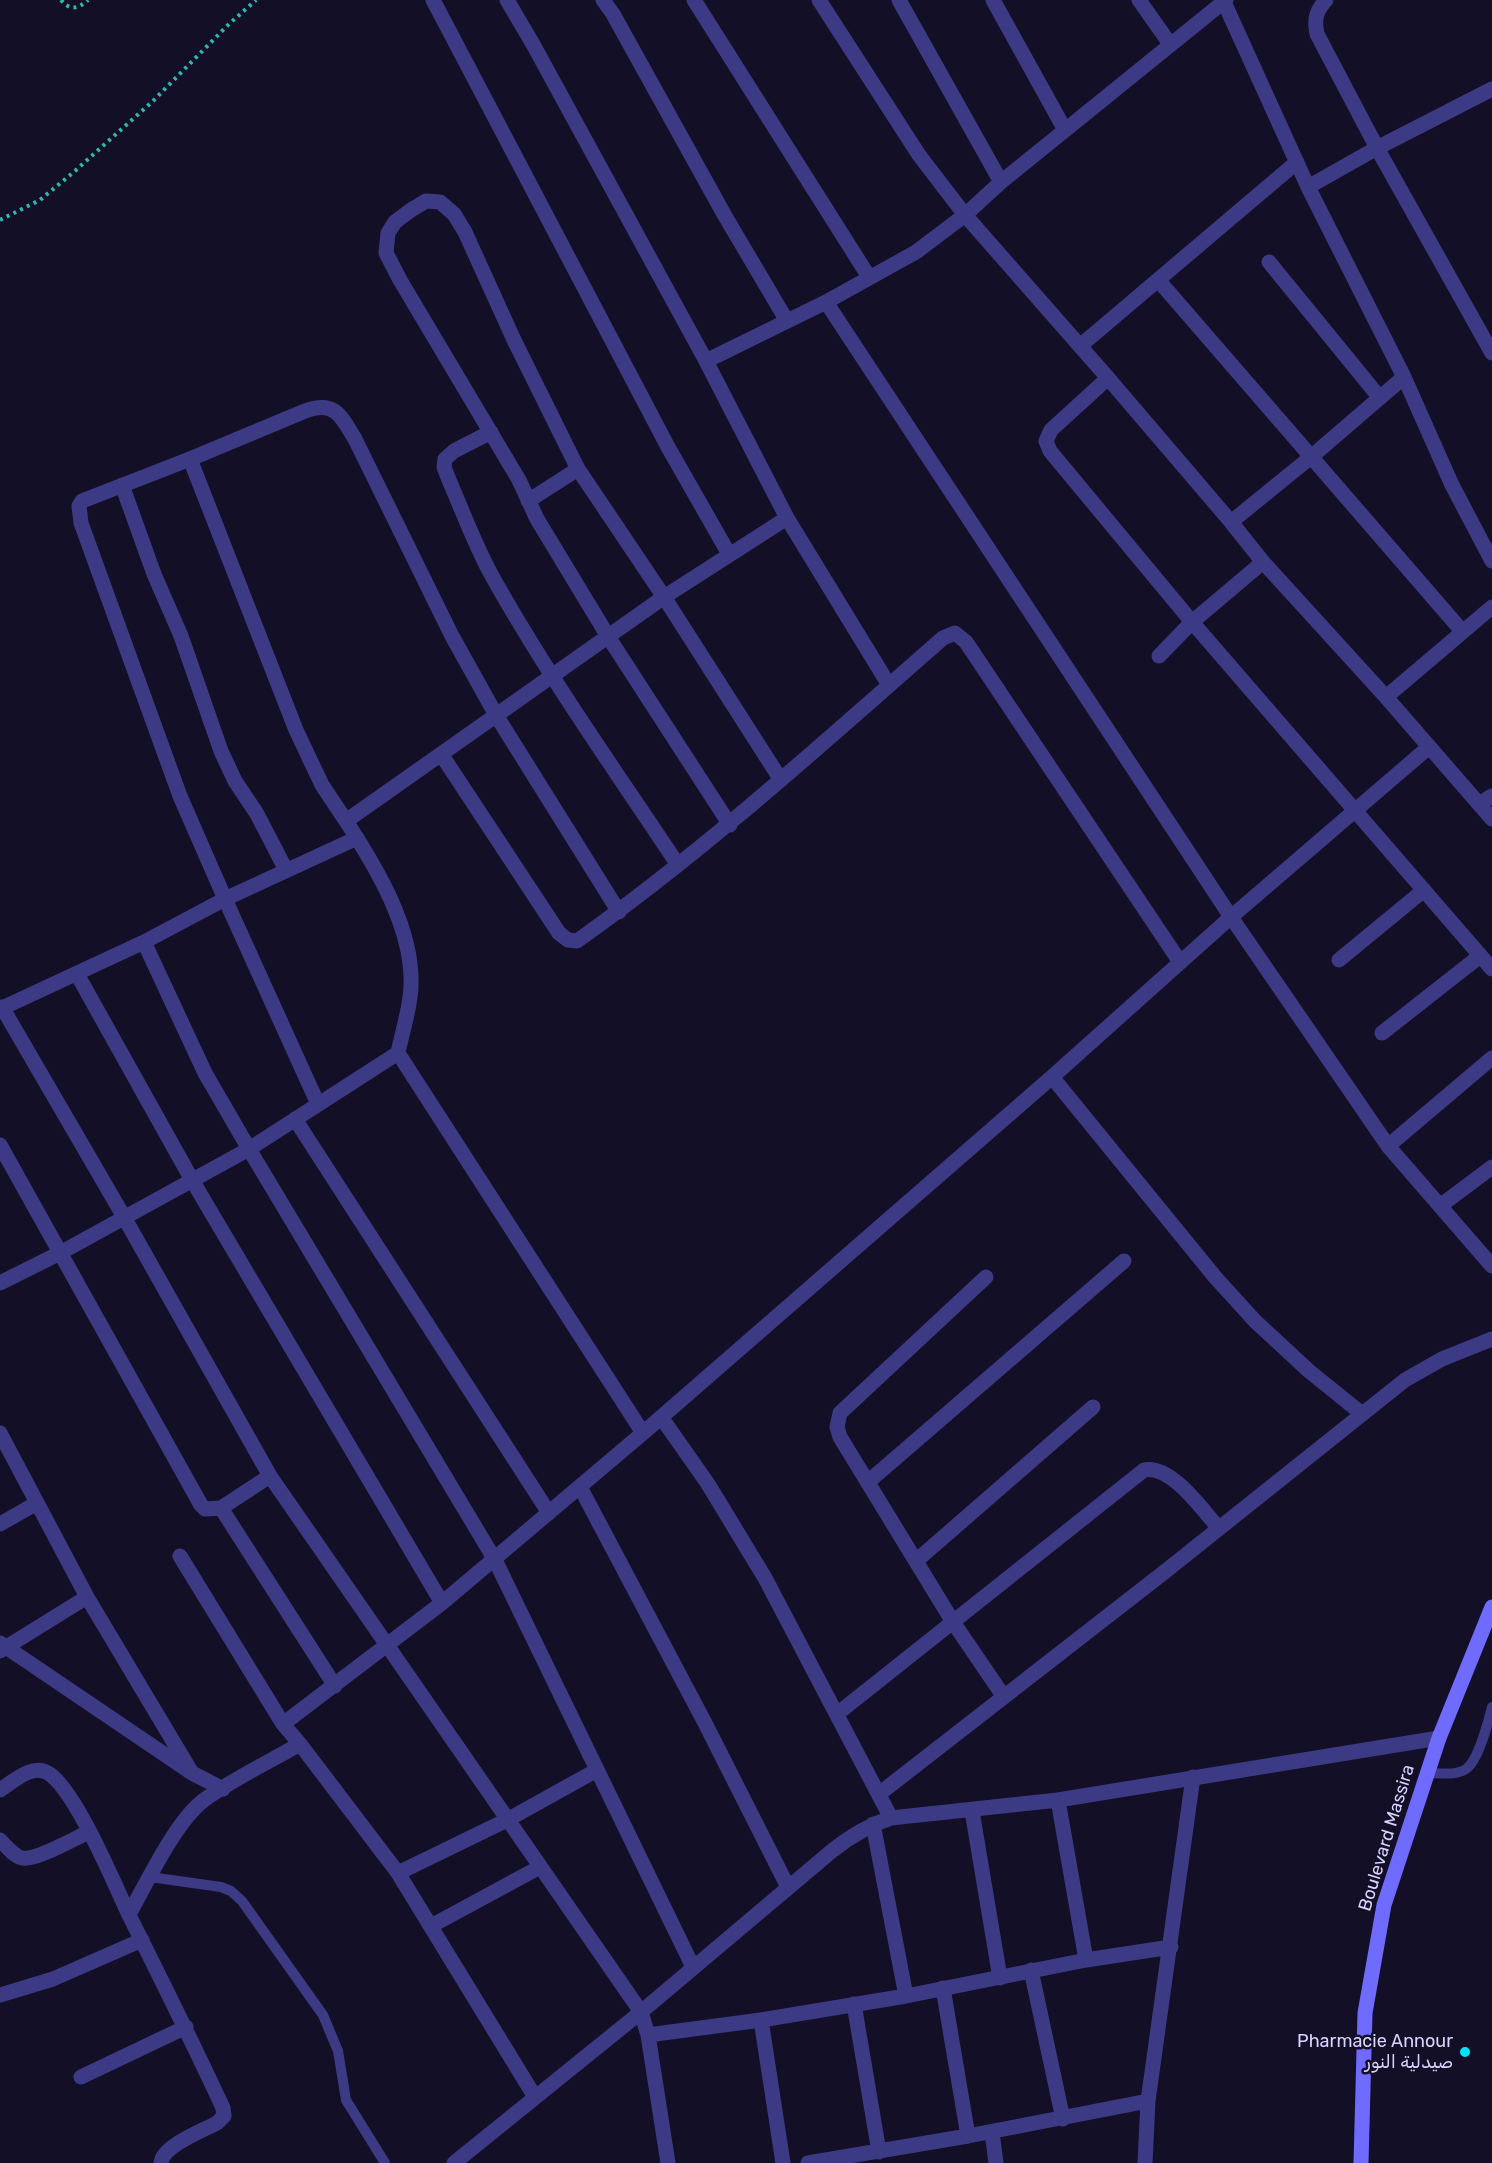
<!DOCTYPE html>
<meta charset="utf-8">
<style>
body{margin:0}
canvas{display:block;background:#130f26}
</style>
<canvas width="1492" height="2163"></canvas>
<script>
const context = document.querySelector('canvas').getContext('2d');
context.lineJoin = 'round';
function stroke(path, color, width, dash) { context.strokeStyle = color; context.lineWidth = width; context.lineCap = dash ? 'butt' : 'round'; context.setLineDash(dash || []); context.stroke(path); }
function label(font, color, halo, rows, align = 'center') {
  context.font = font + ' Rubik,"Noto Sans Arabic",sans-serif'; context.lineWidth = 5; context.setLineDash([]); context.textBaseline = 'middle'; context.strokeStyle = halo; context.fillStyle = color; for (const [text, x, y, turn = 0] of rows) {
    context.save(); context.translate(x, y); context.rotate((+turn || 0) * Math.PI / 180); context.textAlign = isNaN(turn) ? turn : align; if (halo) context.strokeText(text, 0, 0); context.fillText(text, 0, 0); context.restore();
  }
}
const path = new Path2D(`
 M61 0C70 11 78 9 88 0
 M0 220 40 200 75 171 153 101 229 24 256 0`);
const service = new Path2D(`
 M1427 1773C1438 1773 1456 1776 1466 1769 1479 1760 1488 1722 1492 1707
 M150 1877 221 1887 231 1891 242 1901 323 2015 338 2051 346 2100 385 2163`);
const minor = new Path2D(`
 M433 0 668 447 729 554
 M507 0 534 46 706 361 787 518 889 685
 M603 0 613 14 725 216 787 321
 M694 0 869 277
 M819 0 919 155 965 215 1108 378 1231 522 1263 562 1386 697 1492 819
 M899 0 1001 182
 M993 0 1065 130
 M1139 0 1170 44
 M1223 0 1308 187 1404 377 1452 485 1492 561
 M1326 0C1316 11 1314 19 1317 34L1377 148 1492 353
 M1308 187 1377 148 1492 89
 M1269 262 1380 398
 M1159 281 1462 631
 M826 302 1231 917 1388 1146 1492 1266
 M1080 346 1297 162
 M706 361 826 302 916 252 965 215 1001 182 1226 0
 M1108 378 1051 430 1046 441 1050 451 1192 622 1492 969
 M491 432 454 451 445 459 444 467 449 480C463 512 475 545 492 576 548 676 615 770 678 865
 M190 459 296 730 322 785 346 821
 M122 485 154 574 181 636 221 751 235 781 257 814 286 870
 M528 501 578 469
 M1231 522 1311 457 1404 377
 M1159 656 1192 622 1263 562
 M1386 697 1492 607
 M441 754 559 933 568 940 577 941C707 849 824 742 943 638L955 633 966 642 1180 962
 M1479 804 1492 796
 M730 825 609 638 537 519 519 480 400 280 386 253 388 233 395 222 411 210 426 201 440 202 454 214 465 232 514 340 578 469 664 597 781 780
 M144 942 205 1073 249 1149 495 1560 693 1967
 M1339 960 1424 890
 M77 974 192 1180 442 1603
 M2 1007 124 1217 270 1476 641 2012 648 2035 668 2163
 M0 1009 144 942 225 899 357 838
 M1382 1033 1480 956
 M398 1053C402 1032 411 1006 411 985 413 928 376 867 346 821L664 597 787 518
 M1052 1077 1215 1277 1255 1321 1309 1371 1361 1413
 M318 1104 225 899 180 796 81 523 79 506 82 501 190 459 305 411C335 400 341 416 355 439L452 636 496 715 619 912
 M295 1119 549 1513
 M0 1145 201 1505 205 1509 221 1508 270 1476
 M1388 1146 1492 1058
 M1440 1206 1492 1167
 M986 1277 840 1413 837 1427 840 1437 953 1622 1004 1697
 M0 1283 60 1253 249 1149 398 1053 643 1433 1052 1077 1231 917 1429 747
 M661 1417 708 1484 765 1578 891 1818
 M0 1433 87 1597 192 1773
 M868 1482 1124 1261
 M580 1487 705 1723 788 1887
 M221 1508 335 1686
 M0 1524 37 1503
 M180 1556 283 1724
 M916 1561 1093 1407
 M0 1643 192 1773 223 1789
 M0 1651 87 1597
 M837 1714 1144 1470C1171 1464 1202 1510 1219 1528
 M300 1744 398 1873 535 2097
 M0 1790C13 1782 32 1763 48 1773 75 1789 114 1883 129 1915 161 1979 193 2043 223 2108L224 2116 217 2123C202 2131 162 2146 161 2163
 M879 1794 1167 1570 1405 1380 1442 1359 1492 1339
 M1058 1800 1086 1960
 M972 1811 1000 1978
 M873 1824 906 1996
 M0 1840C6 1846 14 1856 22 1858 36 1861 75 1838 89 1832
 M398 1873 507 1820 597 1770
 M129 1914C148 1881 175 1822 204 1800 233 1779 269 1762 300 1744L283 1724 442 1603 643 1433
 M431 1926 540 1867
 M1031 1970 1063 2119
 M943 1988 968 2136
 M0 1995 53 1979 142 1940
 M854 2004 879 2152
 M761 2020 783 2163
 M648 2035 761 2020 906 1996 1086 1960 1171 1947
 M81 2077 186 2027
 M992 2132 996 2163
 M454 2163 641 2012 833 1850C852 1835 869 1825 891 1818L1058 1800 1439 1738
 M808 2163 968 2136 1148 2101
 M1145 2163 1148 2101 1193 1777`);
const secondary = new Path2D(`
 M1361 2163 1365 2013 1384 1905 1439 1738 1492 1607`);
const markers = [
 [1465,2052,6,"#00e5ff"]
];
const streetNames = [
 ["Boulevard Massira",1387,1838,-73]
];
const poiNames = [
 ["Pharmacie Annour",1453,2042],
 ["صيدلية النور",1453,2063]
];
stroke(path, '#2fb8b0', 4, [3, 4.5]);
stroke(service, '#3d3a85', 10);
stroke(minor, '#3d3a85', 15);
stroke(secondary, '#6f6bff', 15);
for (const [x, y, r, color] of markers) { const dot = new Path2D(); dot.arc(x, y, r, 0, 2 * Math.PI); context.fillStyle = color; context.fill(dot); stroke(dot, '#130f26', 2); }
label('18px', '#d9d4ff', '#130f26', streetNames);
label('18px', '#d9d4ff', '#130f26', poiNames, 'right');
</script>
